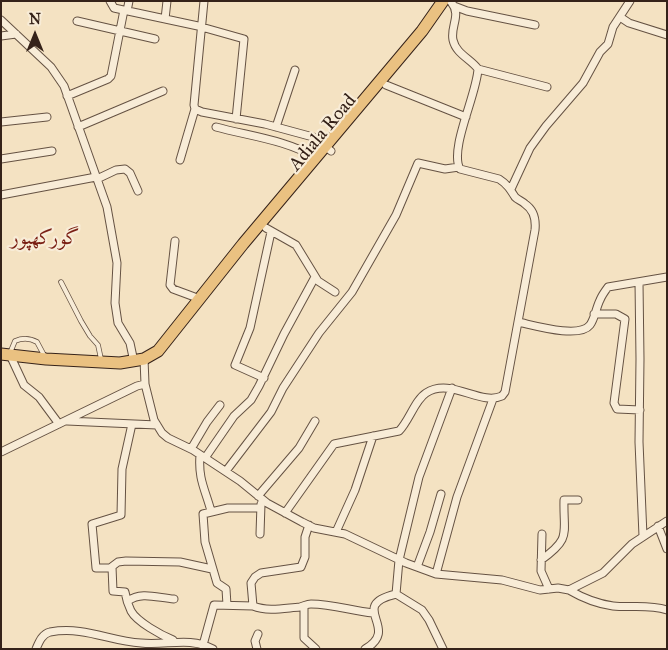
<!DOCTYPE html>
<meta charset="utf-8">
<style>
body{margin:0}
#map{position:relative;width:668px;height:650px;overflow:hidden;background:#f4e2c2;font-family:"IM FELL Great Primer",serif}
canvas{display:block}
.frame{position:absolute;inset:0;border:2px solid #352219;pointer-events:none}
.north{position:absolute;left:10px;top:10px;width:50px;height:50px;-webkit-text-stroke:4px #f8ecd7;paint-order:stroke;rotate:0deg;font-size:14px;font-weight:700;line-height:20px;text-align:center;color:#352219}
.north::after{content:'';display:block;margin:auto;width:18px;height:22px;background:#352219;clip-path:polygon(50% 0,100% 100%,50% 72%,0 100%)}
</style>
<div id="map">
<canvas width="668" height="650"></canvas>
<div class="frame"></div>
<div class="north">N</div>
</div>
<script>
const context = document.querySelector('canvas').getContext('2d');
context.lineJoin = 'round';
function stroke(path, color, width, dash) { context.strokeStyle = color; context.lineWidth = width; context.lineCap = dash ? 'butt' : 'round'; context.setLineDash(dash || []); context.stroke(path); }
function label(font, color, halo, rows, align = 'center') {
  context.font = font + ' "IM FELL Great Primer",Amiri,serif'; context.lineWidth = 4.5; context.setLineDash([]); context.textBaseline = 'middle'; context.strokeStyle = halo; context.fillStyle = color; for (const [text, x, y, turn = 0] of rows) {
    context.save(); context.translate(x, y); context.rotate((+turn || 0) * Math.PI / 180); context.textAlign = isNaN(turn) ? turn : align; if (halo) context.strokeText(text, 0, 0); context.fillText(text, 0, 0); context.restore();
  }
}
const service = new Path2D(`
 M61 282 81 321 90 336 98 345 101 359
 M10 353 15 341C22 338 30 338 37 342L45 357`);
const minor = new Path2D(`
 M110 1 114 8 198 26 244 39 236 119
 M204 1 194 105 195 109 202 112 265 124 313 137 331 151
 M454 6 467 11 535 25
 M127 11 129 1
 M620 17 629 23 667 35
 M165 19 167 1
 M1 20 51 67 64 86 107 207 117 263 115 303 118 323 130 343 134 362
 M77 21 155 39
 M1 36 16 34
 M478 69 547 87
 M386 85 466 117
 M67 96 108 79 111 76 124 10
 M1 122 47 117
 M78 127 163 91
 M216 127C249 136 287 140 316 158
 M276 127 295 70
 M1 159 52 151
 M180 160 195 109
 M97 179 116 170 125 169 130 173 138 191
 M511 189 530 148 546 126 583 83 600 52 608 44 613 27 630 1
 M1 195 96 177
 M266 228 296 245 318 281 335 292
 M175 241 170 285 173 289 200 299
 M639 282 640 359 639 442 643 536
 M594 314H616L625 319 614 403 617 409 640 410
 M518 322C533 325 579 339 590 325 595 318 596 308 600 300 602 295 605 291 608 287L667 277
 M10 355 24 385 39 397 59 424
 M144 359 145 384 154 420 162 433 168 438 193 450 240 481 267 503 302 522 314 528 345 534 406 563 436 574 502 580 540 590 558 588 569 590 603 573 632 544 667 521
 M264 378 235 365 250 328 271 232
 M67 421 157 425
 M132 424 122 469 121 515 92 524 96 568H110L118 562 126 561 180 562 212 569
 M191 449 207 422 220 405
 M1 452 137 386 145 384
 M200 455C198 479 205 489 211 511
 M205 458 234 416 251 400 259 386 284 334 315 277
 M226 471 271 412 283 388 319 333 352 292 396 215 418 163 445 169 459 167
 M258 496 299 448 315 421
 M285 513 334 444 399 431C409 421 415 400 426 393 451 377 480 406 502 396L505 392 535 230C536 220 534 210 525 204 522 201 518 200 515 197 510 189 507 184 499 179L460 169C449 149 477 94 478 69 471 59 456 54 453 40 450 26 462 15 451 2
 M658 526 667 549
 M336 532 355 490 373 436
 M260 534 261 504
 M542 534 541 571 549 589
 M541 560C572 538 563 534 564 500H578
 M112 567 113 591 125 592C126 598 128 605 131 611 137 622 161 635 173 640
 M417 567 430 532 441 494
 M436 574 457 497 493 399
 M569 590C581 597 598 604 613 606 631 608 648 604 667 610
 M396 594 422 610 429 620 443 649
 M128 601C141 591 158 598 174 599
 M227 605 226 589 217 583 205 542 203 514 228 508H260
 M253 606 251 583 255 577 261 573 301 567 305 557V537L309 525
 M304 606V638L316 649
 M203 645 214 605 253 606C268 612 285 608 300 607 304 606 307 604 311 604 333 604 352 611 373 613
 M36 649C39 642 42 634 50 632 85 626 109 641 141 643 166 646 189 636 213 649
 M257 649 255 641 258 634
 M365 649C402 628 346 606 396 594L399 560 419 477 452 388`);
const primary = new Path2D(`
 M1 354 46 359 120 363 144 359 158 351 243 244 422 31 443 1`);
const streetNames = [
 ["Adiala Road",323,133,-50]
];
const quarterNames = [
 ["گورکھپور",45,239]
];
stroke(service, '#655243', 5.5);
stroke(minor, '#655243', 9);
stroke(primary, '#352219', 13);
stroke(service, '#f8ecd7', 4);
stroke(minor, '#f8ecd7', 7);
stroke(primary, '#eac181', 11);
label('19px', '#352219', '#f8ecd7', streetNames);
label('21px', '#7a1f14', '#f8ecd7', quarterNames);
</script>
